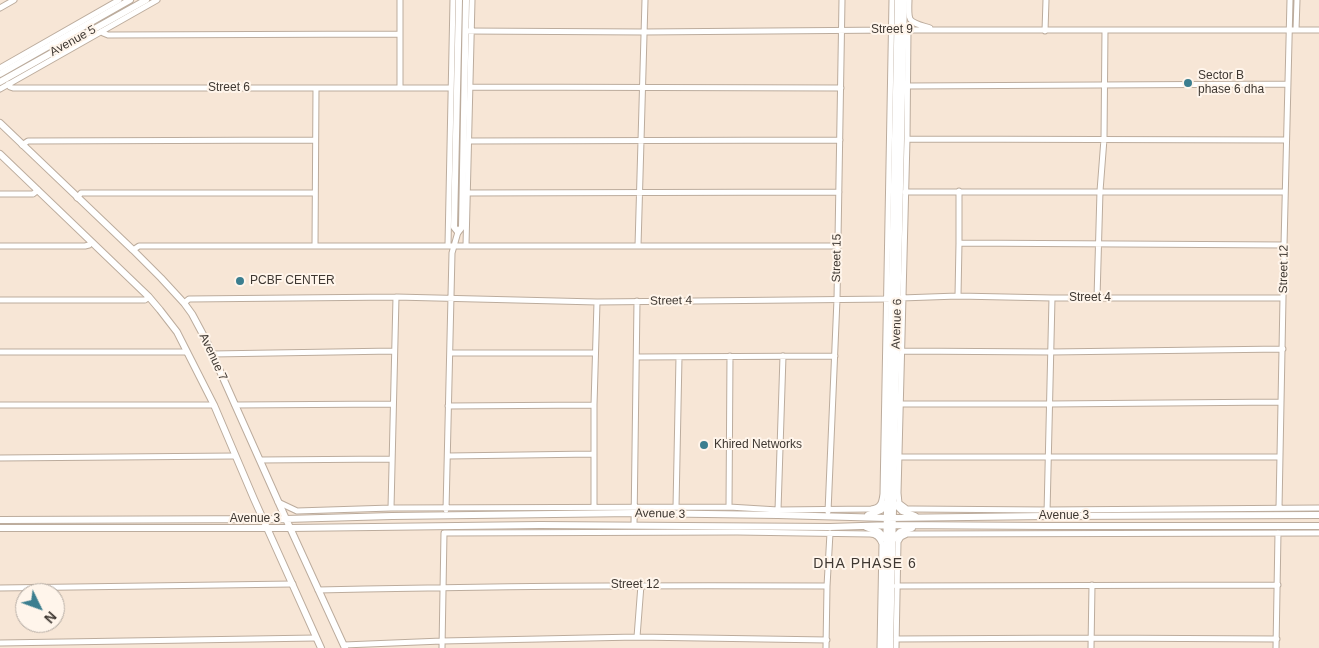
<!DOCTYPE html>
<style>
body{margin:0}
#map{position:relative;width:1319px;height:648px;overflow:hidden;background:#f7e6d6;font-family:Arial,sans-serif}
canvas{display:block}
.north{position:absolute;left:15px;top:583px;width:50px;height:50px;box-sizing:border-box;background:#fff5eb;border:1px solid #b2a9a1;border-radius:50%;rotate:132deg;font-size:14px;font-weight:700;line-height:20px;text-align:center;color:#3f3832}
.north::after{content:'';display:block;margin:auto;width:18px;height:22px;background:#3b7e8f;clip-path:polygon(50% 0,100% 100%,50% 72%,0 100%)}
</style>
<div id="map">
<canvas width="1319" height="648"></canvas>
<div class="north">N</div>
</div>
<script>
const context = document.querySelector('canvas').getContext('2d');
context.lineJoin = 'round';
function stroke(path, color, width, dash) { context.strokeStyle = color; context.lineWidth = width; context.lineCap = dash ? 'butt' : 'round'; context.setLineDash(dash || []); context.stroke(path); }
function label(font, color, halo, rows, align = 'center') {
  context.font = font + ' Arial,sans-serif'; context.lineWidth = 4; context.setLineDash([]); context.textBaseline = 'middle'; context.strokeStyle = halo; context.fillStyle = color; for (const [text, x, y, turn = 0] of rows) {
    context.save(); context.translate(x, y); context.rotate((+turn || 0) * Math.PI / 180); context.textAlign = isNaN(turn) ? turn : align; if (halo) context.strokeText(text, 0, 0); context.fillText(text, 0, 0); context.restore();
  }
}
const minor = new Path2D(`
 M909 0C908 23 908 21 930 28
 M0 8 14 0
 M905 30H1319
 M908 30 907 139 898 493 899 503 907 509H912L1047 510 1319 508
 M1296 30 1297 0
 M102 31 103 33 108 35 400 34
 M466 31 644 32 894 30
 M1045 31 1046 0
 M0 68 119 0
 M8 84 10 87 13 88H451
 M907 86 1288 84
 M400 87V0
 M470 87 841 88
 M0 89 157 0
 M907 139 1286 140
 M469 141 840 140
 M22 145 28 141 315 140
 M905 192H1285
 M467 193 839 192
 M0 194H33L38 190
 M77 198 81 193H315
 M959 243 1284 245
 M448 245 453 0
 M466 245 472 0
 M0 246H85L89 245 91 242
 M315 246 316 88
 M638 246 645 0
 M133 250 139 246H837
 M958 296 959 243V191
 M901 298 958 296 1052 298H1283
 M1097 298 1100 191 1104 139 1105 30
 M0 300H145L149 297
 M184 303 189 299 396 297 597 302 890 299
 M902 351 1051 352 1283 349
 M0 352H187
 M450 353H595
 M212 354 394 351
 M637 357 835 356
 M901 404H1050L1281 402
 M0 405H214
 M235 405 393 404
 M448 406 594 405
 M448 456 594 454
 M899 457H1280
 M0 458 235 456
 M260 460 392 459
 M278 502 297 511 391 508 729 507 778 510 871 509C881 508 882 502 883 494L892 0
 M594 507V405L597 302
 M676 507 679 357
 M729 507 730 356
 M391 508 396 297
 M1279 508 1284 245 1290 0
 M446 510 452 253 458 232
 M778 510 783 356
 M828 512 837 299 842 0
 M1047 513 1052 298
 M634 525 637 301
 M896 586 1278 585
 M0 588 293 584
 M318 590C488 586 657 585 827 586
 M637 637 641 585
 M896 639 1091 638 1277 639
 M0 643 316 638
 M344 645 442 641 637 637 827 640
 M442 648 444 533 737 532 870 534C877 534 880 538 882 544L880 648
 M826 648 827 586 830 533
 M896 648 898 542 901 537 907 534 1319 533
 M1091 648 1092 585
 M1276 648 1278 533`);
const major = new Path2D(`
 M459 0 454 227 458 232 462 227 466 0
 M0 74 130 0
 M0 82 146 0
 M0 123 133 250 161 278 184 303 192 314 207 342 286 519 345 648
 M0 154 149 297 160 310 177 332 214 405 254 499 321 648
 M893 502 902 511 915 516
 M868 515 881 510 887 502
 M0 520 286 519 392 516 635 513 778 515 887 518 1047 516 1319 515
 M866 527 879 532 886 540
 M0 528H290L540 525 830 527 893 525 1047 526H1319
 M892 541 900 532 912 528
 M884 648 898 0
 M890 648 904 0`);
const markers = [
 [1188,83,5,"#3b7e8f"],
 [240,281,5,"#3b7e8f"],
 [704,445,5,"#3b7e8f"]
];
const streetNames = [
 ["Street 9",892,30],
 ["Avenue 5",73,41,-29],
 ["Street 6",229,88],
 ["Street 15",837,258,-89],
 ["Street 12",1284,269,-89],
 ["Street 4",1090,298],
 ["Street 4",671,301,-1],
 ["Avenue 6",897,324,-88],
 ["Avenue 7",213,357,65],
 ["Avenue 3",660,514,1],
 ["Avenue 3",1064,516],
 ["Avenue 3",255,519],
 ["Street 12",635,585]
];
const poiNames = [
 ["Sector B",1198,76],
 ["phase 6 dha",1198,90],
 ["PCBF CENTER",250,281],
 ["Khired Networks",714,445]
];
const neighbourhoodNames = [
 ["DHA PHASE 6",865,564]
];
stroke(minor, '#bcac9d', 7);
stroke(major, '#bcac9d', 8);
stroke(minor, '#fff', 5);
stroke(major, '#fff', 6);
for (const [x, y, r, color] of markers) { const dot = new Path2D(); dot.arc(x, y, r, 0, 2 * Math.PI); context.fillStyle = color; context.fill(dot); stroke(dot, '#fff5eb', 2); }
label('12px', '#3f3832', '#fff5eb', streetNames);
label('12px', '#3f3832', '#fff5eb', poiNames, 'left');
context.letterSpacing = '1px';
label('14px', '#3f3832', '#fff5eb', neighbourhoodNames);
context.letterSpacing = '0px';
</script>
